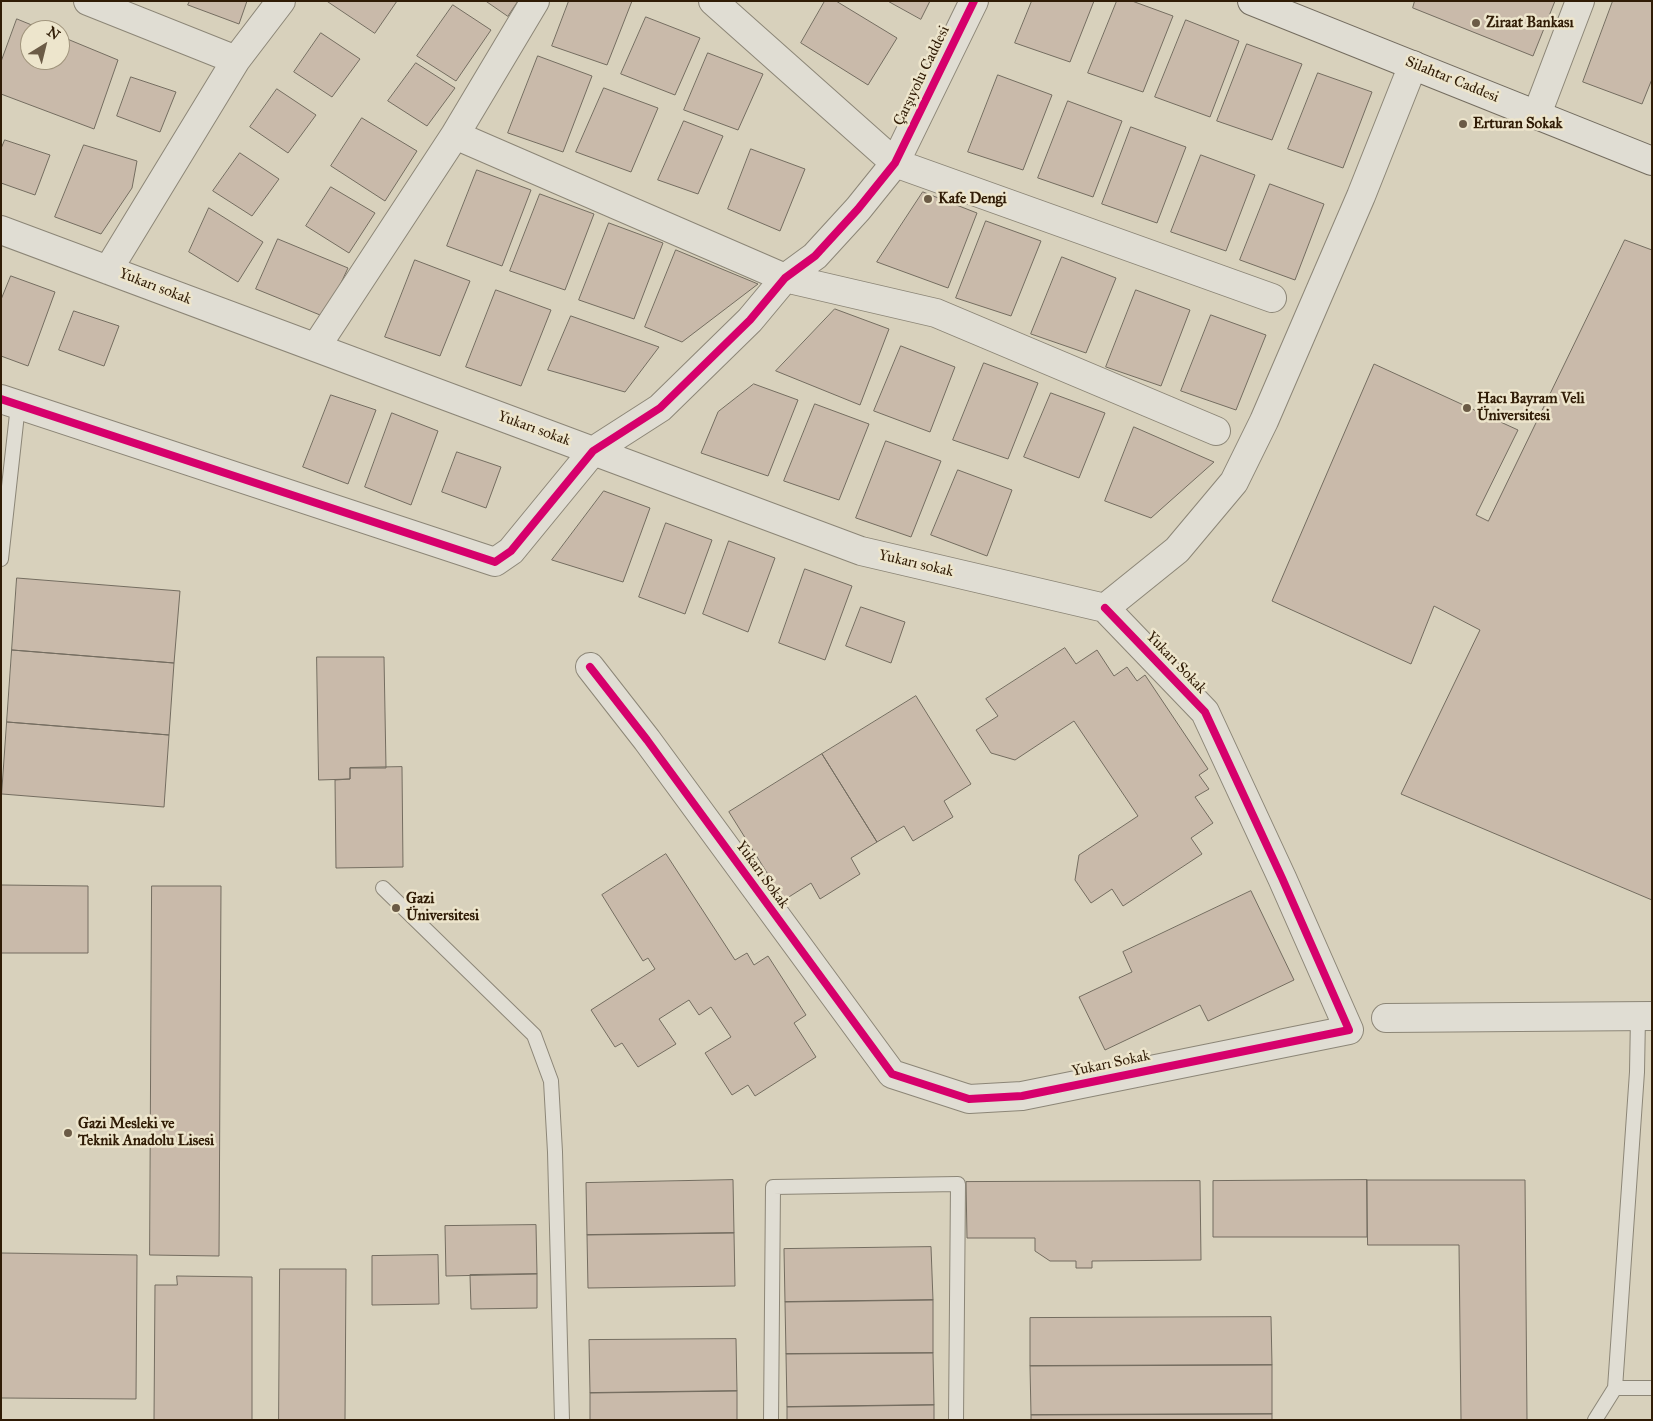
<!DOCTYPE html>
<meta charset="utf-8">
<style>
body{margin:0}
#map{position:relative;width:1653px;height:1421px;overflow:hidden;background:#d8d1bc;font-family:"IM FELL Great Primer",serif}
canvas{display:block}
.frame{position:absolute;inset:0;border:2px solid #301c06;pointer-events:none}
.north{position:absolute;left:20px;top:20px;width:50px;height:50px;box-sizing:border-box;background:#ede5cc;border:1px solid #a1957d;border-radius:50%;rotate:36deg;font-size:14px;font-weight:700;line-height:20px;text-align:center;color:#301c06}
.north::after{content:'';display:block;margin:auto;width:18px;height:22px;background:#6b5b46;clip-path:polygon(50% 0,100% 100%,50% 72%,0 100%)}
</style>
<div id="map">
<canvas width="1653" height="1421"></canvas>
<div class="frame"></div>
<div class="north">N</div>
</div>
<script>
const context = document.querySelector('canvas').getContext('2d');
context.lineJoin = 'round';
function fillPath(path, color) { context.fillStyle = color; context.fill(path, 'evenodd'); }
function stroke(path, color, width, dash) { context.strokeStyle = color; context.lineWidth = width; context.lineCap = dash ? 'butt' : 'round'; context.setLineDash(dash || []); context.stroke(path); }
function label(font, color, halo, rows, align = 'center') {
  context.font = font + ' "IM FELL Great Primer",serif'; context.lineWidth = 5; context.setLineDash([]); context.textBaseline = 'middle'; context.strokeStyle = halo; context.fillStyle = color; for (const [text, x, y, turn = 0] of rows) {
    context.save(); context.translate(x, y); context.rotate((+turn || 0) * Math.PI / 180); context.textAlign = isNaN(turn) ? turn : align; if (halo) context.strokeText(text, 0, 0); context.fillText(text, 0, 0); context.restore();
  }
}
const building = new Path2D(`
 M190 1H247L239 24 188 5Z
 M327 1H397L375 33Z
 M486 1H518L508 16Z
 M569 1H632L607 65 552 46Z
 M825 1H836L897 38 868 85 801 43Z
 M888 1H930L921 19Z
 M1032 1H1094L1070 62 1015 43Z
 M1117 1H1132L1173 16 1143 92 1088 73Z
 M1415 1H1555L1533 56 1413 8Z
 M1613 1H1652V79L1642 104 1583 82Z
 M453 5 491 30 456 81 417 56Z
 M646 17 700 38 675 95 621 74Z
 M17 19 44 30H30V60H60V36L118 60 94 129 1 94V62Z
 M1186 20 1239 41 1210 117 1155 97Z
 M321 33 360 59 332 97 294 72Z
 M1247 44 1302 64 1272 140 1217 121Z
 M708 53 763 74 738 130 684 110Z
 M538 56 592 76 563 152 508 133Z
 M416 63 455 88 427 126 388 101Z
 M1318 73 1372 92 1343 168 1288 149Z
 M998 75 1052 95 1023 170 968 152Z
 M131 77 176 92 160 132 117 116Z
 M604 88 658 108 631 172 576 152Z
 M277 89 316 115 288 153 250 127Z
 M1068 101 1122 121 1093 197 1038 178Z
 M362 118 417 151 385 201 331 166Z
 M684 121 723 136 698 194 658 180Z
 M1131 127 1186 147 1157 223 1102 204Z
 M5 140 50 155 35 195 1 183V149Z
 M84 145 137 161 132 188 101 234 55 217Z
 M751 149 805 169 780 231 728 209Z
 M240 153 279 179 252 216 213 191Z
 M1201 155 1255 175 1226 251 1171 232Z
 M477 170 531 190 502 266 447 246Z
 M1270 184 1324 204 1295 280 1240 260Z
 M331 187 375 213 349 253 306 226Z
 M923 192 977 213 948 288 877 262Z
 M540 194 594 214 565 290 510 271Z
 M209 208 263 242 238 282 189 252Z
 M986 221 1041 241 1011 316 956 298Z
 M609 223 663 243 634 319 579 300Z
 M278 239 348 268 325 317 256 289Z
 M1625 240 1652 250V900L1401 794 1480 630 1434 606 1411 664 1272 601 1374 364 1518 430 1476 515 1488 521Z
 M676 250 758 284 682 342 645 327Z
 M1062 257 1116 278 1086 353 1031 334Z
 M415 260 470 281 440 356 385 337Z
 M11 276 55 292 28 366 1 356V300Z
 M496 290 551 310 521 386 466 367Z
 M1136 290 1190 310 1161 386 1106 367Z
 M835 309 889 329 860 405 776 371Z
 M74 311 119 326 104 366 59 350Z
 M1211 315 1266 335 1236 410 1181 391Z
 M571 316 659 347 625 392 548 370Z
 M901 346 955 367 930 432 874 411Z
 M984 363 1038 383 1008 459 953 440Z
 M754 384 798 400 768 476 701 453 718 412Z
 M1051 393 1105 413 1079 478 1024 457Z
 M331 395 376 410 348 484 303 467Z
 M815 404 869 424 839 500 784 481Z
 M392 413 438 431 411 505 365 487Z
 M1134 427 1214 462 1151 518 1105 501Z
 M886 441 941 461 911 537 856 518Z
 M457 452 501 467 486 508 442 492Z
 M958 470 1012 490 987 556 931 535Z
 M604 491 650 508 623 582 552 560Z
 M666 523 712 540 685 614 639 597Z
 M729 541 775 558 748 632 703 614Z
 M805 569 852 586 825 660 779 643Z
 M17 578 180 591 174 663 12 650Z
 M861 607 905 622 891 663 846 646Z
 M1065 648 1076 664 1097 650 1114 676 1127 667 1137 681 1145 675 1208 769 1199 775 1209 789 1195 797 1213 823 1191 838 1202 854 1123 906 1112 889 1091 903 1075 880 1079 855 1138 816 1074 721 1015 760 991 753 976 730 998 716 986 699Z
 M12 650 174 663 169 735 7 722Z
 M317 657H384L386 768H350V779L319 780Z
 M916 696 971 784 944 801 953 817 913 841 904 826 877 842 822 754Z
 M7 722 169 735 164 807 2 794Z
 M822 754 877 842 851 858 860 874 820 899 811 883 784 900 729 812Z
 M402 767 403 867 336 868 335 780 350 779V768Z
 M666 854 735 960 747 953 754 965 768 956 806 1015 794 1023 816 1057 755 1096 748 1085 732 1095 705 1053 731 1037 711 1007 699 1015 689 1000 659 1019 676 1044 638 1067 622 1043 615 1047 591 1010 655 969 648 958 643 961 602 895Z
 M1 885 88 886V953H1Z
 M152 886H221L219 1256 150 1255Z
 M1251 891 1294 980 1208 1021 1200 1005 1105 1050 1079 997 1132 972 1123 952Z
 M733 1180 734 1233 587 1235 586 1183Z
 M1367 1180H1525L1527 1420H1461L1459 1245H1368Z
 M1367 1180V1237H1213V1181Z
 M1200 1181 1201 1260 1092 1261V1268H1076V1261H1050L1035 1251V1238H967L966 1182Z
 M536 1225 537 1274 446 1276 445 1226Z
 M734 1233 735 1286 588 1288 587 1235Z
 M931 1247 933 1300 785 1302 784 1249Z
 M1 1253 137 1255 136 1399 1 1398Z
 M438 1255 439 1304 372 1305V1256Z
 M280 1269H346L345 1420H279Z
 M537 1274V1308L471 1309 470 1275Z
 M177 1276 252 1277V1420H154L155 1285H177Z
 M933 1300V1353L786 1354 785 1302Z
 M1271 1317 1272 1365 1030 1366V1318Z
 M736 1339 737 1391 590 1393 589 1340Z
 M933 1353 934 1405 787 1407 786 1354Z
 M1272 1365V1414L1031 1415 1030 1366Z
 M737 1391V1420H590V1393Z
 M934 1405V1420H787V1407Z
 M1272 1414V1420H1031V1415Z`);
const service = new Path2D(`
 M1 559 18 405
 M383 888 534 1035 551 1081 555 1152 562 1420
 M1615 1388H1652
 M771 1420 773 1187 958 1184 956 1420
 M1595 1420 1615 1388 1637 1072 1638 1016`);
const minor = new Path2D(`
 M88 1 236 60
 M713 1 895 163 1272 298
 M1537 114 1580 1
 M455 135 785 278 936 313 1216 431
 M1 230 861 551 1105 608
 M108 270 236 60 281 1
 M316 347 455 135 535 1
 M1 399 495 562 511 551 593 451 660 408 750 320 785 278 815 256 858 209 895 163 974 1
 M1105 608 1177 550 1234 482 1264 421 1361 196 1413 65
 M590 667 647 740 892 1074 969 1099 1022 1096 1349 1030 1282 878 1205 712 1105 608
 M1386 1018 1652 1016`);
const secondary = new Path2D(`
 M1252 1 1652 161`);
const cycleway = new Path2D(`
 M1 399 495 562 511 551 593 451 660 408 750 320 785 278 815 256 858 209 895 163 974 1
 M590 667 647 740 892 1074 969 1099 1022 1096 1349 1030 1282 878 1205 712 1105 608`);
const markers = [
 [1476,23,5,"#6b5b46"],
 [1463,124,5,"#6b5b46"],
 [928,199,5,"#6b5b46"],
 [1467,408,5,"#6b5b46"],
 [396,908,5,"#6b5b46"],
 [68,1133,5,"#6b5b46"]
];
const poiNames = [
 ["Ziraat Bankası",1486,23],
 ["Erturan Sokak",1473,124],
 ["Kafe Dengi",938,199],
 ["Hacı Bayram Veli",1477,399],
 ["Üniversitesi",1477,416],
 ["Gazi",406,899],
 ["Üniversitesi",406,916],
 ["Gazi Mesleki ve",78,1124],
 ["Teknik Anadolu Lisesi",78,1141]
];
const streetNames = [
 ["Çarşıyolu Caddesi",922,76,-64],
 ["Silahtar Caddesi",1452,80,22],
 ["Yukarı sokak",155,287,21],
 ["Yukarı sokak",534,429,20],
 ["Yukarı sokak",916,564,13],
 ["Yukarı Sokak",1176,663,46],
 ["Yukarı Sokak",762,875,54],
 ["Yukarı Sokak",1111,1064,-12]
];
fillPath(building, '#c9baaa');
stroke(building, '#746d60', 1);
stroke(service, '#8c8677', 16);
stroke(minor, '#8c8677', 30);
stroke(secondary, '#746d60', 30);
stroke(service, '#e0ddd3', 14);
stroke(minor, '#e0ddd3', 28);
stroke(secondary, '#e0ddd3', 28);
stroke(cycleway, '#d6006c', 8);
for (const [x, y, r, color] of markers) { const dot = new Path2D(); dot.arc(x, y, r, 0, 2 * Math.PI); context.fillStyle = color; context.fill(dot); stroke(dot, '#ede5cc', 2); }
label('bold 15px', '#301c06', '#ede5cc', poiNames, 'left');
label('15px', '#301c06', '#ede5cc', streetNames);
</script>
